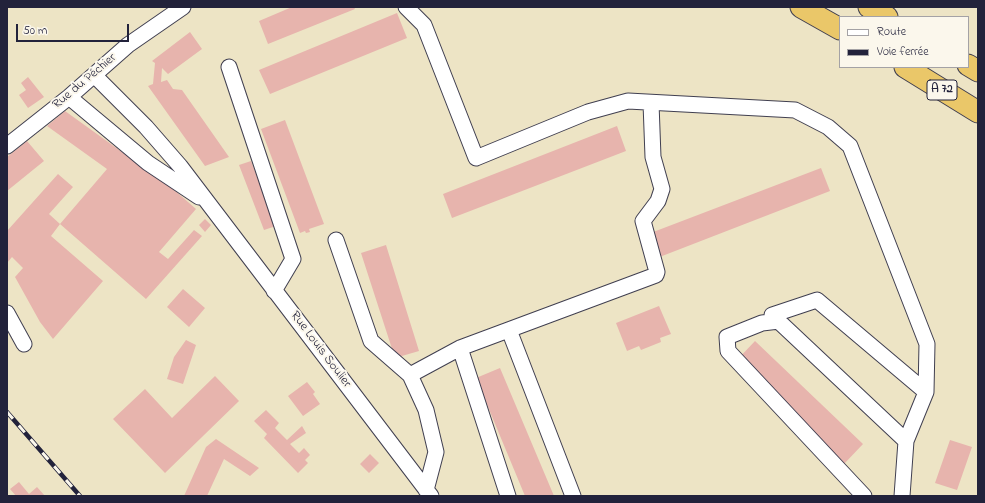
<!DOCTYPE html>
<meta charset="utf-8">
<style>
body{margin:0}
#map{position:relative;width:985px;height:503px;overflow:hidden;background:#ede4c5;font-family:"Indie Flower",sans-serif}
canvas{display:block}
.frame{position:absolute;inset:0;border:8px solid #22223b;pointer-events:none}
.legend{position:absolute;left:839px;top:16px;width:130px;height:52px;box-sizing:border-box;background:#fbf7ec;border:1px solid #a4a2a5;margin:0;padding:5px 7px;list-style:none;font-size:12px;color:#22223b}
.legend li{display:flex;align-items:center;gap:8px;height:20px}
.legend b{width:20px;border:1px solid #a4a2a5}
.scale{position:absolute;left:16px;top:24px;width:113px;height:18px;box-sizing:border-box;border:2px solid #22223b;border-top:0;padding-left:5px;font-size:12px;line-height:14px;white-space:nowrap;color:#22223b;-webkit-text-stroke:3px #fbf7ec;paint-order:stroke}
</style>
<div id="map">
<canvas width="985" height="503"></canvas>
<div class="frame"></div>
<ul class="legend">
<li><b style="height:5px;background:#fff"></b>Route</li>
<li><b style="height:5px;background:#22223b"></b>Voie ferrée</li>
</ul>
<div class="scale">50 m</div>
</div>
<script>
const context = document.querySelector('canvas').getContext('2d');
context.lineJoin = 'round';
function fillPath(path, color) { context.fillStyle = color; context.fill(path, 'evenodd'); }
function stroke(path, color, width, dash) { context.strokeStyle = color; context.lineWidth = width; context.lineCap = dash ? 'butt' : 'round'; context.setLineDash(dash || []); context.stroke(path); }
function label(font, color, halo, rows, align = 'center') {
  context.font = font + ' "Indie Flower",sans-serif'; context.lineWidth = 4; context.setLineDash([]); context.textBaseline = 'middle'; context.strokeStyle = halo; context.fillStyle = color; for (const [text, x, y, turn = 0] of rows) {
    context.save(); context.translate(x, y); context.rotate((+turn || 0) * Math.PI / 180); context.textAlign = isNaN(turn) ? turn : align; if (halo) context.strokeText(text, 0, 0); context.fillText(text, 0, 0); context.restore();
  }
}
const building = new Path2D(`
 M292 7H354L355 9 268 44 259 21Z
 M397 13 407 38 270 94 259 70Z
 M190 32 202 49 168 74 162 68 161 82 167 80 173 89 182 90 229 157 205 166 148 86 153 84 155 63 152 61Z
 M28 77 44 97 28 108 19 95 26 90 21 83Z
 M65 111 172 188 196 209 159 252 168 259 194 230 202 236 146 299 60 224 107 169 47 126Z
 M285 120 324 224 309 229 310 232 306 233 305 231 300 233 261 129Z
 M617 126 626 151 452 218 443 194Z
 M27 141 44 161 7 191V157Z
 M251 161 276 226 264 230 239 165Z
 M821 168 830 191 657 258 648 234Z
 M58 174 73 187 49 214 60 224 51 236 103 281 53 339 40 322 15 277 23 268 12 257 7 263V231Z
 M205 219 211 225 205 232 199 225Z
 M386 245 419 351 395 358 361 253Z
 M183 289 205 308 189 327 167 307Z
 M659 306 671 334 660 338 661 342 641 350 639 346 627 351 616 323Z
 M186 340 196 345 183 384 167 379 174 357Z
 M755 341 863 444 844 464 737 360Z
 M500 368 554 496H525L476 378Z
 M215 376 239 401 165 473 113 419 145 389 172 418Z
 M307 382 315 392 313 394 320 404 303 416 288 396Z
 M266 410 279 423 275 428 287 440 302 426 306 433 290 444 299 453 304 448 310 455 305 460 308 463 298 473 264 438 267 434 254 421Z
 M216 439 259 468 250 476 224 459 207 496H184L206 447Z
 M950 440 972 447 957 490 935 483Z
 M370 454 379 463 369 473 360 464Z
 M19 482 29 494 37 487 45 496H16L10 489Z`);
const minor = new Path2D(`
 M406 7 424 25 476 158 588 112 628 101 795 110 828 127 850 146 927 344 926 392 906 441 902 496
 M229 67 293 259 274 291
 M94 75 146 127 180 166 431 496
 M69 97 148 163 199 197
 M7 146 69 97 128 45 183 7
 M336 240 371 341 410 375 426 410 436 452 426 490
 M7 313 24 344
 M779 321 762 323 727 337 728 351 864 496
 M509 330 573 496
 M460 348 508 496
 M410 375 460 348 656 275 657 272 643 221 658 201 662 189 653 157 651 103
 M906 441 772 315 817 300 926 392`);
const highway = new Path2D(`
 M801 7 840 29
 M869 7 887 17
 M968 65 978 71
 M905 67 978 112`);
const rail = new Path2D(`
 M7 412 80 496`);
const shields = [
 [942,90,30]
];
const shieldNames = [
 ["A 72",942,90]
];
const streetNames = [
 ["Rue du Péchier",85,82,-40],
 ["Rue Louis Soulier",320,350,53]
];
fillPath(building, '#e7b4ad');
stroke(minor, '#403f50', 17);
stroke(highway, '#403f50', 23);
stroke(minor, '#fff', 15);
stroke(highway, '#eac769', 21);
stroke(rail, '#22223b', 4.5);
stroke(rail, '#fbf7ec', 3, [9]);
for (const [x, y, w] of shields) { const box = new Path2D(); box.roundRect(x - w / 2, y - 10, w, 20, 3); context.fillStyle = '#fbf7ec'; context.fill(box); stroke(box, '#22223b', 1); }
label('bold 12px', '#22223b', null, shieldNames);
label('13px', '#22223b', '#fbf7ec', streetNames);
</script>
